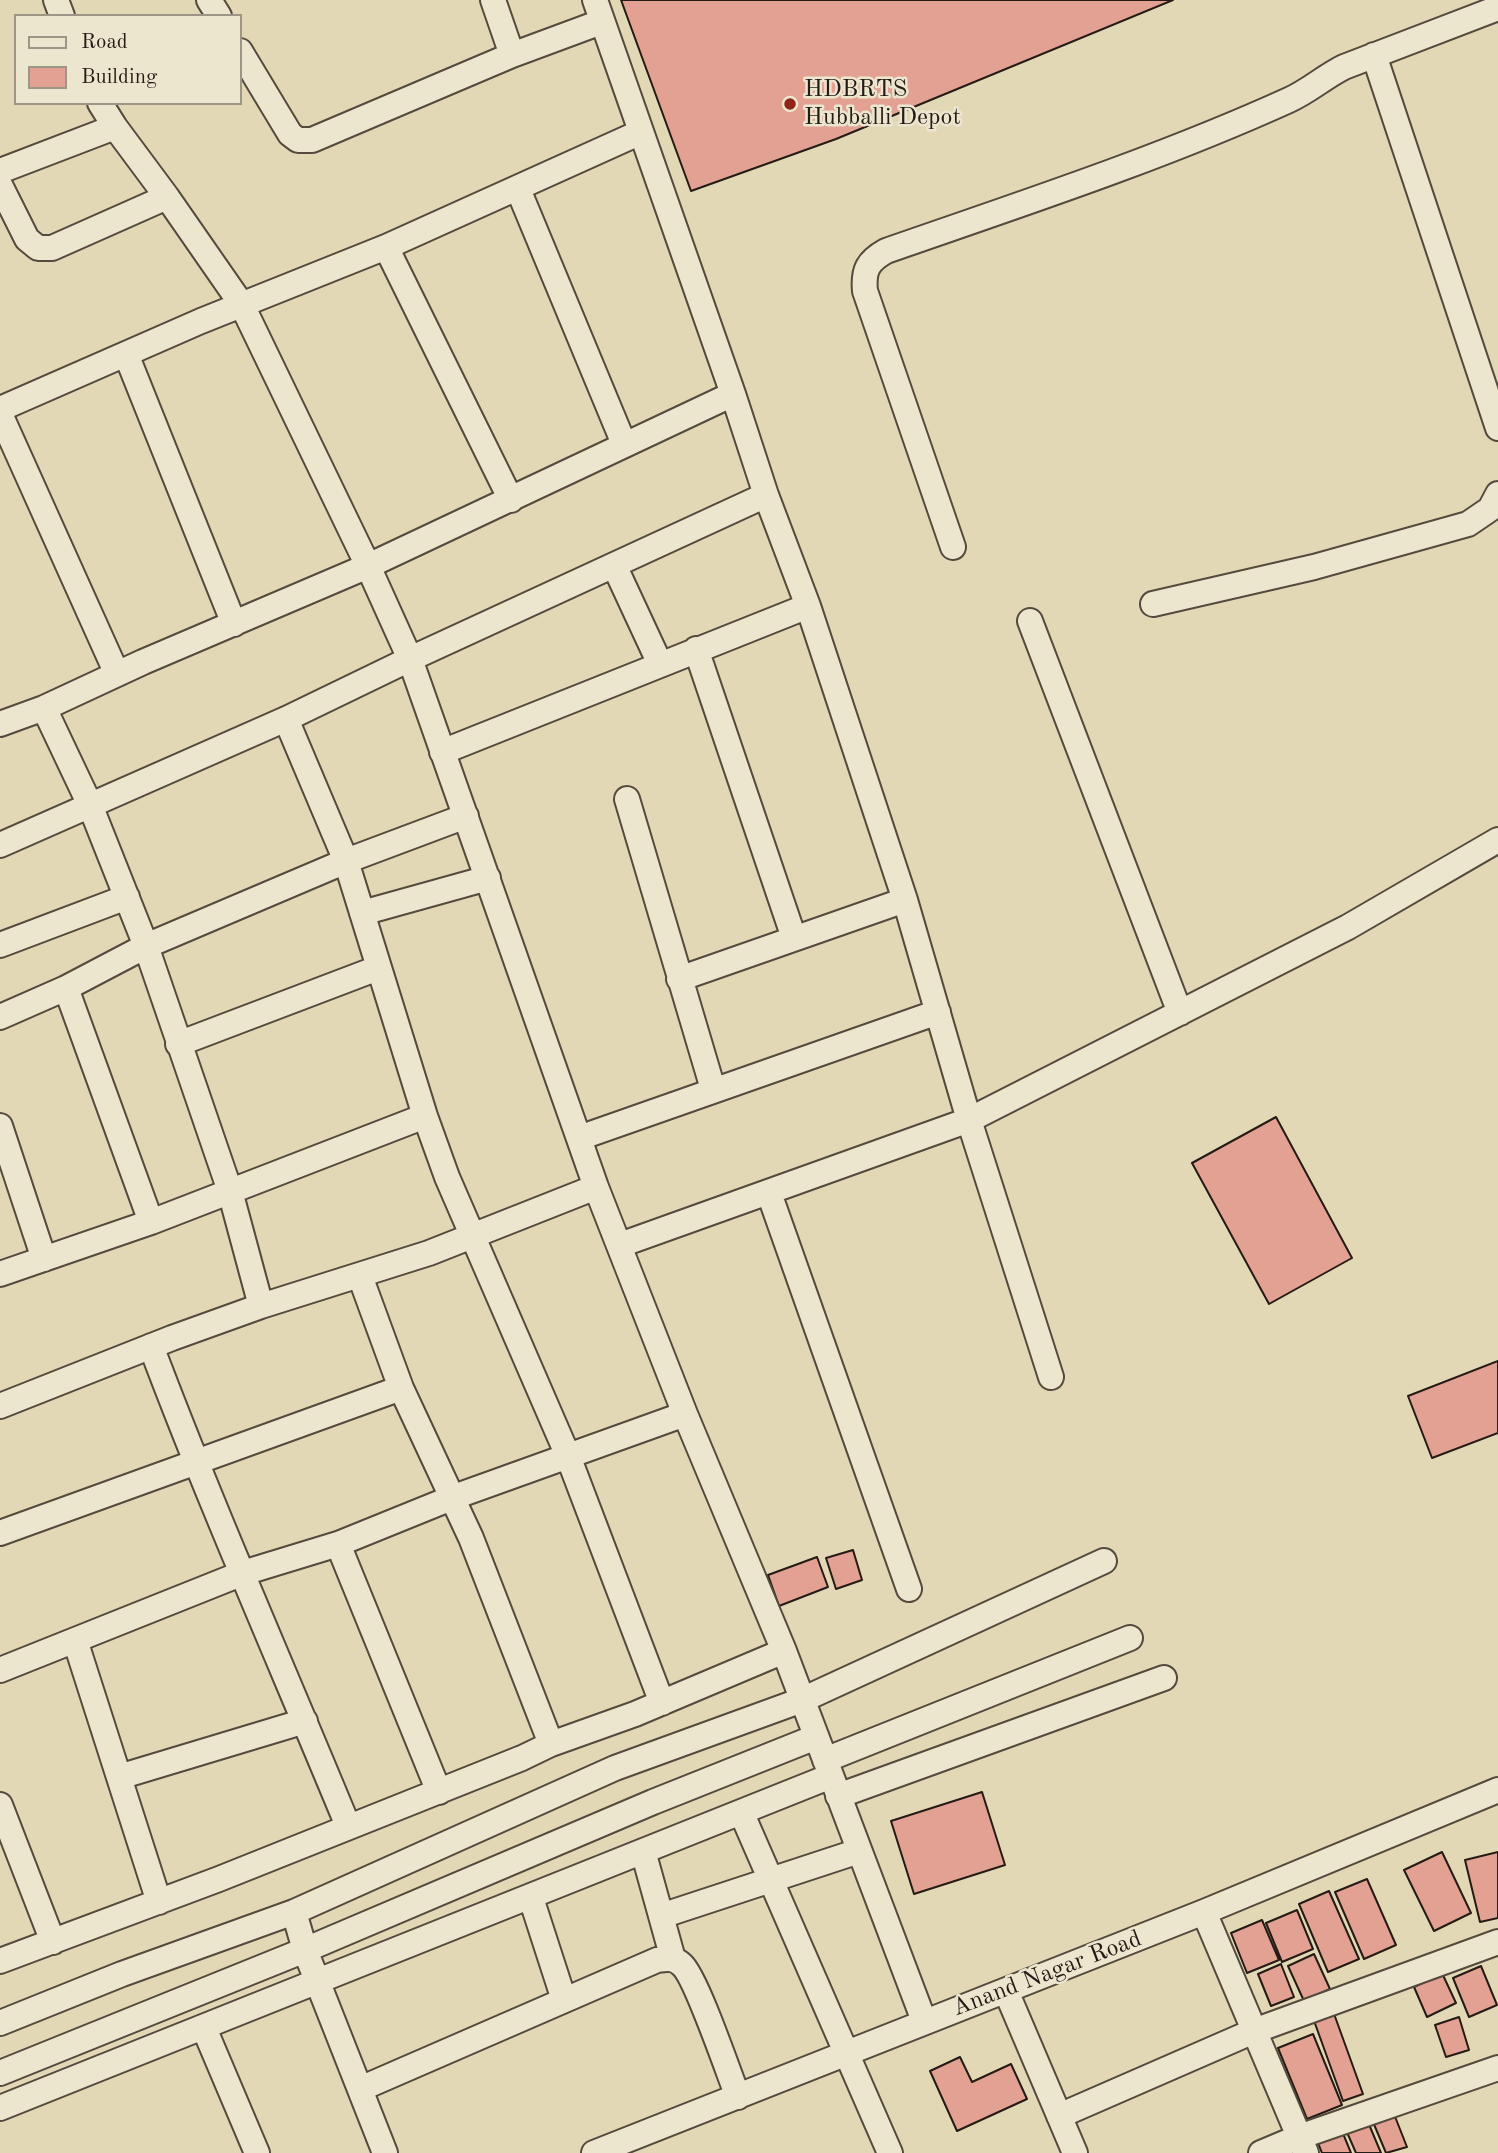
<!DOCTYPE html>
<style>
body{margin:0}
#map{position:relative;width:1498px;height:2153px;overflow:hidden;background:#e3d8b5;font-family:"Old Standard TT",serif}
canvas{display:block}
.legend{position:absolute;left:14px;top:14px;width:228px;height:91px;box-sizing:border-box;background:#ede6cf;border:2px solid #9d9585;margin:0;padding:9px 12px;list-style:none;font-size:21px;color:#251b15}
.legend li{display:flex;align-items:center;gap:14px;height:35px}
.legend b{width:35px;border:2px solid #9d9585}
</style>
<div id="map">
<canvas width="1498" height="2153"></canvas>
<ul class="legend">
<li><b style="height:9px;background:#ede6cf"></b>Road</li>
<li><b style="height:19px;background:#e2a192"></b>Building</li>
</ul>
</div>
<script>
const context = document.querySelector('canvas').getContext('2d');
context.lineJoin = 'round';
function fillPath(path, color) { context.fillStyle = color; context.fill(path, 'evenodd'); }
function stroke(path, color, width, dash) { context.strokeStyle = color; context.lineWidth = width; context.lineCap = dash ? 'butt' : 'round'; context.setLineDash(dash || []); context.stroke(path); }
function label(font, color, halo, rows, align = 'center') {
  context.font = font + ' "Old Standard TT",serif'; context.lineWidth = 5; context.setLineDash([]); context.textBaseline = 'middle'; context.strokeStyle = halo; context.fillStyle = color; for (const [text, x, y, turn = 0] of rows) {
    context.save(); context.translate(x, y); context.rotate((+turn || 0) * Math.PI / 180); context.textAlign = isNaN(turn) ? turn : align; if (halo) context.strokeText(text, 0, 0); context.fillText(text, 0, 0); context.restore();
  }
}
const building = new Path2D(`
 M621 0H1173L836 139 691 191Z
 M1276 1117 1352 1258 1269 1304 1192 1163Z
 M1498 1361V1433L1432 1458 1408 1396Z
 M853 1550 862 1580 836 1589 826 1558Z
 M817 1557 828 1587 779 1606 768 1575Z
 M982 1792 1005 1865 914 1894 891 1821Z
 M1442 1852 1471 1913 1434 1931 1404 1870Z
 M1498 1852V1918L1480 1922 1465 1860Z
 M1367 1879 1396 1945 1364 1959 1335 1892Z
 M1329 1891 1359 1959 1328 1972 1299 1904Z
 M1297 1910 1313 1949 1282 1962 1266 1923Z
 M1262 1920 1279 1960 1247 1973 1231 1933Z
 M1314 1954 1330 1989 1304 2001 1288 1966Z
 M1281 1964 1294 1997 1271 2006 1258 1974Z
 M1481 1966 1497 2005 1469 2017 1453 1978Z
 M1442 1973 1456 2003 1427 2017 1414 1987Z
 M1333 2011 1363 2094 1343 2101 1313 2018Z
 M1459 2017 1469 2050 1446 2057 1435 2025Z
 M1313 2034 1342 2105 1307 2119 1278 2048Z
 M960 2057 972 2082 1011 2064 1027 2099 957 2131 930 2071Z
 M1394 2114 1407 2147 1386 2153 1373 2122Z
 M1368 2122 1381 2153H1356L1346 2130Z
 M1342 2131 1351 2153H1322L1317 2140Z`);
const minor = new Path2D(`
 M56 0 62 16
 M209 0 219 16
 M493 0 512 55
 M595 0 733 394 766 495 808 606 905 900
 M240 51 290 134 298 140H312L512 55 601 22
 M1374 55 1498 428
 M100 103 115 127 167 197 242 305 368 566 410 659 596 1187 685 1414 784 1651 924 2021
 M0 171 115 127
 M0 185 27 239 38 248H52L167 197
 M518 189 624 444
 M386 247 511 500
 M126 354 234 624
 M0 409 201 321 386 247 641 132
 M0 414 117 674
 M953 547 865 291C863 270 868 261 886 251 1021 204 1159 159 1289 100 1309 91 1324 77 1344 67L1498 8
 M614 565 660 664
 M1153 604 1314 567 1468 524 1490 509 1498 494
 M1030 621 1180 1013
 M696 649 794 938
 M44 708 90 805 146 946 230 1191 261 1306
 M286 719 346 861 425 1116 447 1177 568 1456 662 1703
 M0 724 44 708 143 662 368 566 733 394
 M442 752 808 606
 M627 799 713 1089
 M0 845 286 719 410 659 766 495
 M362 913 488 878
 M0 945 127 897
 M679 979 905 900 969 1120 1051 1377
 M66 988 146 946 346 861 466 816
 M0 1017 66 988 151 1222
 M178 1044 378 968
 M0 1126 44 1259
 M579 1138 938 1012
 M769 1193 909 1589
 M620 1245 969 1120 1348 927 1498 840
 M0 1274 151 1222 425 1116
 M360 1276 401 1388 471 1538 551 1744
 M151 1346C212 1508 282 1666 348 1826
 M0 1406 172 1338 261 1306 429 1253 596 1187
 M0 1533 401 1388
 M338 1544 439 1792
 M75 1640 159 1902
 M0 1670 243 1573 338 1544 454 1497 685 1414
 M825 1760 1130 1638
 M119 1777 305 1721
 M838 1796 1164 1678
 M0 1805 53 1942
 M742 1814 890 2153
 M643 1851 673 1959
 M531 1898 564 2000
 M294 1912 305 1950 385 2153
 M1204 1912 1306 2153
 M661 1916 859 1851
 M0 1961 219 1879 522 1758 551 1744 635 1714 784 1651
 M1006 1991 1075 2153
 M0 2023 122 1974 294 1912 615 1768 802 1700 1104 1561
 M204 2028 257 2153
 M0 2073 305 1950 653 1802 816 1737
 M360 2089 657 1960C667 1959 674 1957 682 1965 696 1977 729 2074 738 2097
 M0 2108 831 1776
 M1059 2116 1254 2031 1498 1942
 M594 2153 1204 1912 1498 1790
 M1261 2153 1299 2137 1498 2068`);
const markers = [
 [790,104,7,"#8f2418"]
];
const poiNames = [
 ["HDBRTS",804,90],
 ["Hubballi Depot",804,118]
];
const streetNames = [
 ["Anand Nagar Road",1047,1974,-21]
];
fillPath(building, '#e2a192');
stroke(building, '#251b15', 2);
stroke(minor, '#544a3d', 28);
stroke(minor, '#ede6cf', 24);
for (const [x, y, r, color] of markers) { const dot = new Path2D(); dot.arc(x, y, r, 0, 2 * Math.PI); context.fillStyle = color; context.fill(dot); stroke(dot, '#ede6cf', 2.5); }
label('24px', '#251b15', '#ede6cf', poiNames, 'left');
label('24px', '#251b15', '#ede6cf', streetNames);
</script>
